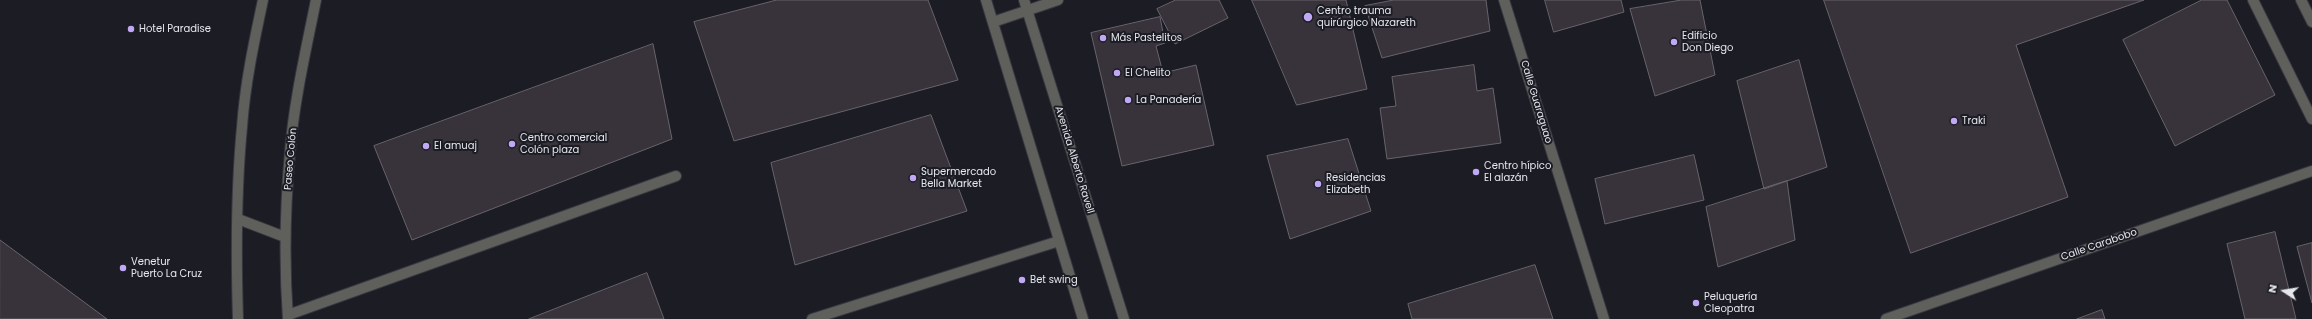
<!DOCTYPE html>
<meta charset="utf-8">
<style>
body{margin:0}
#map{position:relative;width:2312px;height:319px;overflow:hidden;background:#1b1c24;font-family:Poppins,sans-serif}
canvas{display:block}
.north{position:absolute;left:2264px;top:271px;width:40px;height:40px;-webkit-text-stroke:3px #1b1c24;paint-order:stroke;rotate:282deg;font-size:11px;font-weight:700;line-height:16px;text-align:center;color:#e6e7ed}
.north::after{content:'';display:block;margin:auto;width:14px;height:18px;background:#e6e7ed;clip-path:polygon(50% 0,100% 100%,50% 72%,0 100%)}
</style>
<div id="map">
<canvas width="2312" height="319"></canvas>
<div class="north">N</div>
</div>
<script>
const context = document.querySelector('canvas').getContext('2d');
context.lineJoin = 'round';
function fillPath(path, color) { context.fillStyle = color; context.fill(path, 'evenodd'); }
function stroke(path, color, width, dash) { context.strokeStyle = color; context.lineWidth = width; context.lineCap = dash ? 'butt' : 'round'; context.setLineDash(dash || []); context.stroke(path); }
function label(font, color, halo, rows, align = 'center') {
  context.font = font + ' Poppins,sans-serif'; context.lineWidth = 4; context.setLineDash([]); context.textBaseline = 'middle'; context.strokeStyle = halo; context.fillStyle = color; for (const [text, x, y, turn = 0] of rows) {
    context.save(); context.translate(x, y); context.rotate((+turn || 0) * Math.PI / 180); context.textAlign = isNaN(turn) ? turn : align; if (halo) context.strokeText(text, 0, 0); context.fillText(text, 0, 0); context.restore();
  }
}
const building = new Path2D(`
 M777 0H928L958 80 734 141 694 22Z
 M1176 0H1219L1228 18 1175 44 1157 9Z
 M1252 0H1346L1367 89 1297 105Z
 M1394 0H1486L1490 31 1382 58 1365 6Z
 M1545 0H1621L1624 12 1554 32Z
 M1682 0H1700L1715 75 1655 96 1630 9Z
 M1824 0H2144L2016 45 2068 197 1911 253Z
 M2202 0H2227L2275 95 2175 146 2123 40Z
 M1160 17 1165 43 1156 46 1163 73 1196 65 1214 145 1122 166 1091 33Z
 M653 44 672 139 412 240 374 146Z
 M1799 60 1827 167 1764 189 1737 81Z
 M1474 65 1477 91 1493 88 1501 143 1387 159 1380 108 1396 106 1392 77Z
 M931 115 967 211 795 265 771 163Z
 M1348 139 1371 211 1290 239 1267 156Z
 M1694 155 1704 200 1605 224 1595 179Z
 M1787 181 1795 240 1718 267 1706 207Z
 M2275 232 2296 319H2245L2227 244Z
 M0 240 107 319H0Z
 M2312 243V303L2297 247Z
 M1535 265 1553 319H1412L1408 304Z
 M647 273 664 319H529Z
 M2102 310 2105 319H2077Z`);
const minor = new Path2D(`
 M986 0 1083 319
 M1024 0 1124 319
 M1504 0 1604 319
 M2253 0 2312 119
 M2301 0 2312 22
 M993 22 1058 0
 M238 219 285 237
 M288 315 676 176
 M238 319C236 256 236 190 242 127 245 84 254 42 263 0
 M288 319C284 264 285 208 290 152 294 101 306 50 316 0
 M812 319 1059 241
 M1886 319 2312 171`);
const markers = [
 [1308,17,5,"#c0a8f4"],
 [131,29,4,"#c0a8f4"],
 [1103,38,4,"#c0a8f4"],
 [1674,42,4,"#c0a8f4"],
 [1117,73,4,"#c0a8f4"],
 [1128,100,4,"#c0a8f4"],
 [1954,121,4,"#c0a8f4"],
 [512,144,4,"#c0a8f4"],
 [426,146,4,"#c0a8f4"],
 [1476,172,4,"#c0a8f4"],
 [913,178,4,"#c0a8f4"],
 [1318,184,4,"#c0a8f4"],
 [123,268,4,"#c0a8f4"],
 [1022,280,4,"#c0a8f4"],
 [1696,303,4,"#c0a8f4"]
];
const poiNames = [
 ["Centro trauma",1317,11],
 ["quirúrgico Nazareth",1317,23],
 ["Hotel Paradise",139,29],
 ["Edificio",1682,36],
 ["Don Diego",1682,48],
 ["Más Pastelitos",1111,38],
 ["El Chelito",1125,73],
 ["La Panadería",1136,100],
 ["Traki",1962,121],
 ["Centro comercial",520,138],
 ["Colón plaza",520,150],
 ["El amuaj",434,146],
 ["Centro hípico",1484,166],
 ["El alazán",1484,178],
 ["Supermercado",921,172],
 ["Bella Market",921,184],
 ["Residencias",1326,178],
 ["Elizabeth",1326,190],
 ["Venetur",131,262],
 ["Puerto La Cruz",131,274],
 ["Bet swing",1030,280],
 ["Peluquería",1704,297],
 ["Cleopatra",1704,309]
];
const streetNames = [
 ["Calle Guaraguao",1536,102,73],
 ["Paseo Colón",291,159,-85],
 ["Avenida Alberto Ravell",1074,160,73],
 ["Calle Carabobo",2099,245,-19]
];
fillPath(building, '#38333b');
stroke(building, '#69636c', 1);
stroke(minor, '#373840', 12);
stroke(minor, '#5f605c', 10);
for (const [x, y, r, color] of markers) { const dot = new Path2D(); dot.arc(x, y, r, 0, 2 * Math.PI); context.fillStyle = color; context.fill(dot); stroke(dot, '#1b1c24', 1.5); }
label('10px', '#e6e7ed', '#1b1c24', poiNames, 'left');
label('10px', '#e6e7ed', '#1b1c24', streetNames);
</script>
